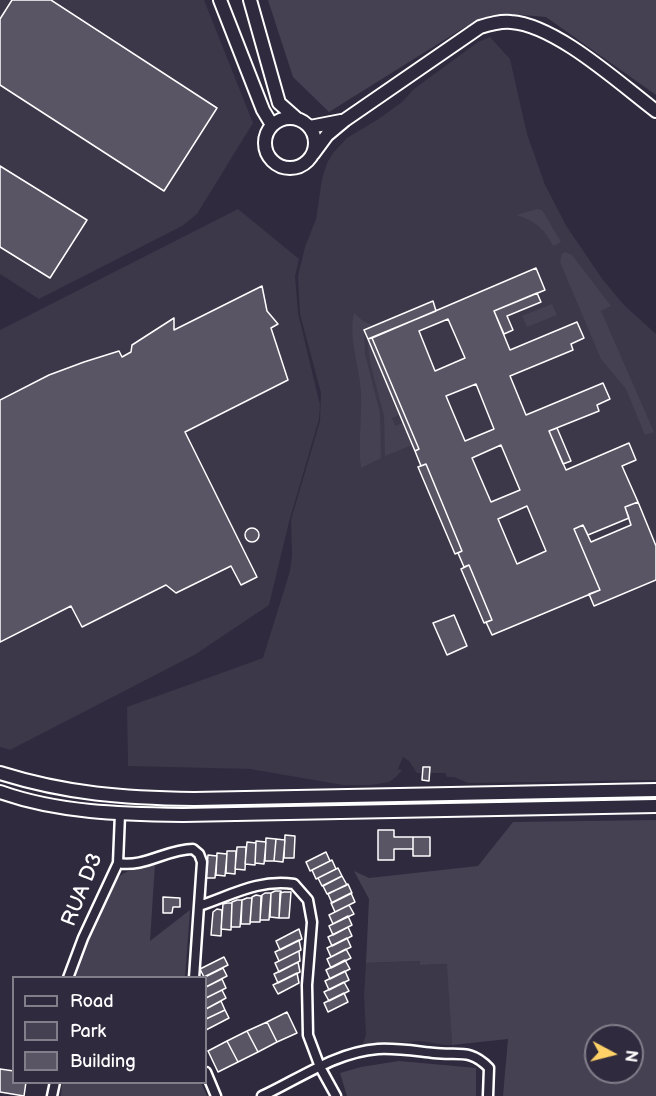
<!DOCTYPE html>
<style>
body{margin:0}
#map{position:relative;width:656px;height:1096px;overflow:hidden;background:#2f2a3d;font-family:"Balsamiq Sans",sans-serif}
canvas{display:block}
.legend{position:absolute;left:12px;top:976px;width:195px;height:108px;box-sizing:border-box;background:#2f2a3d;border:2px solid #827f8b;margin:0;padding:8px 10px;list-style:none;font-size:18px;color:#fff}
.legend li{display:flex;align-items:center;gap:12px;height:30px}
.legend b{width:30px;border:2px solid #827f8b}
.north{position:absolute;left:584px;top:1024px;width:60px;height:60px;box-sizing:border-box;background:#2f2a3d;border:2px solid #827f8b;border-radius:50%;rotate:97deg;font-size:16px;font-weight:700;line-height:24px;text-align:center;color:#fff}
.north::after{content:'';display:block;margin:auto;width:21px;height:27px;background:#ffd166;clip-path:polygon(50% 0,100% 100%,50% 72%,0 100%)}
</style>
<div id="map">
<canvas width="656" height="1096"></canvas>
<ul class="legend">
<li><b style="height:8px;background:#2f2a3d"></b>Road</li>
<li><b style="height:16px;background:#464152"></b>Park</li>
<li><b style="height:16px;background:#595564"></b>Building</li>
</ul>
<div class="north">N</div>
</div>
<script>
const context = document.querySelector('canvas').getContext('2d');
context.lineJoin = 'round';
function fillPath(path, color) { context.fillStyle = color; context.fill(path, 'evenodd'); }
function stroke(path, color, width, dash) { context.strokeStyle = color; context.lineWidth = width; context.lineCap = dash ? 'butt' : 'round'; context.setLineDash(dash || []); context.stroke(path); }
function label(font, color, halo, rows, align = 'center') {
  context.font = font + ' "Balsamiq Sans",sans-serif'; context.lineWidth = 4.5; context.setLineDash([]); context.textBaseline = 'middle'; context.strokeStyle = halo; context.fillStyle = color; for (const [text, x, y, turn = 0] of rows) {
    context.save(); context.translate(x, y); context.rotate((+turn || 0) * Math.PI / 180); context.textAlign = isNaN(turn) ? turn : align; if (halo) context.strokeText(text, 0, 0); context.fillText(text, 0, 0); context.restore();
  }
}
const built = new Path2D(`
 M0 0H204L253 123 197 214 182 226 39 299 0 274Z
 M490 37 510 59 527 134 545 185 567 227 603 280 624 305 656 334V780L468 783 454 777H447L445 773H430L429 781 422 780 423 773H417L409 761 403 757 398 769 402 770 396 777 389 782 371 785H343L250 769 128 766 127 707 263 658 290 571 292 555 291 520 320 421 321 393 300 314 298 276 305 247 316 219 322 179 327 163 333 153 347 138 380 118 402 102 414 89 478 42Z
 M238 209 299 259 295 276 298 313 320 405 319 419 289 522 269 605 196 654 10 750 0 747V330Z
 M420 961 421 965 448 964 452 1045H445L420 1041 362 1046 366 1035 364 995 366 963Z`);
const green = new Path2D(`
 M268 0H656V95L546 17 511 14 465 27 329 112 293 77Z
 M537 209 542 210 561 242 553 246C545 229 534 220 516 215Z
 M565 252 572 255 611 306 601 311 654 432 645 435 626 389 601 359 560 262 562 254Z
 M552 304 557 315 527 327 522 316Z
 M354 313 363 321 372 325 364 330 365 354 380 413 381 458 361 468C358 443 362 418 361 393 360 366 348 340 354 313Z
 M367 338 399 415 392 418 395 426 403 423 412 445 385 456 384 416 370 362Z
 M656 820V1096H503L508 1039 452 1045 447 964 420 965V961L366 963 369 899 354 871 369 878 478 866 513 822ZM596 1036H632V1072H596Z
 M155 864 150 941 190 910 185 977H74C79 956 105 889 120 876 129 869 144 867 155 864Z
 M399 1061 476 1068V1096H347L340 1073 361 1067Z
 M62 1082 201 1083 207 1096H61Z`);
const building = new Path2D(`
 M12 0H51L217 108 164 191 0 85V19Z
 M0 166 87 220 50 278 0 247Z
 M536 268 545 290 494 311 510 350 577 322 584 338 571 344 573 350 510 376 526 415 603 383 610 399 597 405 599 411 549 431 566 470 629 443 636 460 622 466 638 502 625 507 629 518 588 535 583 525 574 529 600 590 492 635 486 622 492 620 469 565 464 567 458 553 462 551 426 464 421 466 415 451 419 449 372 338ZM448 319 465 358 435 371 419 331ZM476 384 494 429 465 441 446 396ZM501 445 520 490 491 502 472 458ZM527 506 546 551 517 564 498 519Z
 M262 286 267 311 278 324 271 328 288 380 185 432 257 577 241 585 231 566 176 593 166 585 82 627 71 606 0 642V400L49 375 84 362 119 351 122 357 131 352 132 345 174 318V330Z
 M537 293 541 302 507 316 513 330 504 334 494 311Z
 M433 301 436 311 368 339 364 330Z
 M372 338 419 449 415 451 368 339Z
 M557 428 571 461 563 464 549 431Z
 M426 464 462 551 455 554 418 467Z
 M638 502 656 546V580L594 606 589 594 600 590 574 529 583 525 591 542 631 525 625 507Z
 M245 535a7 7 0 1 1 14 0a7 7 0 1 1-14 0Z
 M469 565 492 620 484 623 461 569Z
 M454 615 467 646 447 655 433 623Z
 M423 767H430L429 781 422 780Z
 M378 830H394V837H413V849H394V860H378Z
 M285 835 295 836 294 858H284Z
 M413 837H430V856H413Z
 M266 838 276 839 274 861H265Z
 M276 839 285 840 283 862 274 861Z
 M256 841 266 842 264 864 255 863Z
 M247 842 256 843 255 865 245 864Z
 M237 847H246L245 870 235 869Z
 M227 851H236L235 874 226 873Z
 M326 852 330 861 310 871 306 862Z
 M217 853 227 854 225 876 216 875Z
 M208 855 217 856 215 878H206Z
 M332 860 336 869 316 879 312 870Z
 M338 868 342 876 322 886 318 878Z
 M342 876 347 885 327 894 323 886Z
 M348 884 352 893 332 903 328 894Z
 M275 891H281L279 918 270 917 271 893Z
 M284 892H291L289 918H279L280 893Z
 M265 893H271L269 920H260L262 895Z
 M351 893 355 902 335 912 331 903Z
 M256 895 261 896 260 922H250L252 897Z
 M163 897 180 898V907H173L172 913H163Z
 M247 898H252L250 924H241L242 900Z
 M237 900H242L240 927H231L232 902Z
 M227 903H232L231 930 221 929 223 904Z
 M349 905 354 914 333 924 329 915Z
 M217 909 222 910 221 936 211 935 213 912Z
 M348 916 352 925 333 935 329 926Z
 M348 927 352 936 332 946 328 937Z
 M299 929 302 939 280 950 276 941Z
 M347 938 351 947 331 957 327 948Z
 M299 940 301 950 279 961 275 952Z
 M346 949 351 958 331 968 327 959Z
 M299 951 300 961 279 972 275 963Z
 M224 957 228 965 204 977 200 969Z
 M345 960 350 969 330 979 326 970Z
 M298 962 300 972 278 983 274 974Z
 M223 968 227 976 206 987V978H203Z
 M345 971 349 980 329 990 325 981Z
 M297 973 299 983 278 994 273 985Z
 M222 979 226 988 206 998V987Z
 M344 982 349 991 329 1001 324 992Z
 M222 990 226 998 206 1009V998Z
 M344 993 348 1002 328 1012 324 1003Z
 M221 1001 225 1010 206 1019V1009Z
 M225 1010 229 1018 206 1030V1019Z
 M287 1012 297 1033 277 1042 267 1022Z
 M267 1022 277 1042 258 1052 247 1031Z
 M247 1031 258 1052 238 1062 227 1041Z
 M227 1041 238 1062 218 1072 208 1051Z
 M0 1069 14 1071V1082H26L24 1096 0 1092Z`);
const minor = new Path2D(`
 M118 863C144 868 167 849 193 849L199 854 202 862 194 978
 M199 906C232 895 258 879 294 884L308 900 312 922 307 985 308 1035 320 1067 336 1096
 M68 978 83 938 118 863 120 814
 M206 1072 216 1096
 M52 1096 55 1082
 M262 1096C299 1079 336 1052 378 1049 397 1048 415 1051 434 1053 458 1056 470 1048 489 1068L488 1096`);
const secondary = new Path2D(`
 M220 0 263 110 272 125
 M250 0 279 103 296 118
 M265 143a25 25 0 1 1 50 0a25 25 0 1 1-50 0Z
 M310 127 341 121
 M313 154 327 135 345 120 480 27C490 24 500 21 511 22 556 25 619 83 656 111
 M0 773C67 794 124 798 194 799L656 790
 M0 792C59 813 121 814 183 815L656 806`);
const streetNames = [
 ["RUA D3",83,890,-68]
];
fillPath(built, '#3c3749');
fillPath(green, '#464152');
fillPath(building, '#595564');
stroke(building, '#fff', 1.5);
stroke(minor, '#fff', 13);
stroke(secondary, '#fff', 16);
stroke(minor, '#2f2a3d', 8);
stroke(secondary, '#2f2a3d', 12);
label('21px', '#fff', '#2f2a3d', streetNames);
</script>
